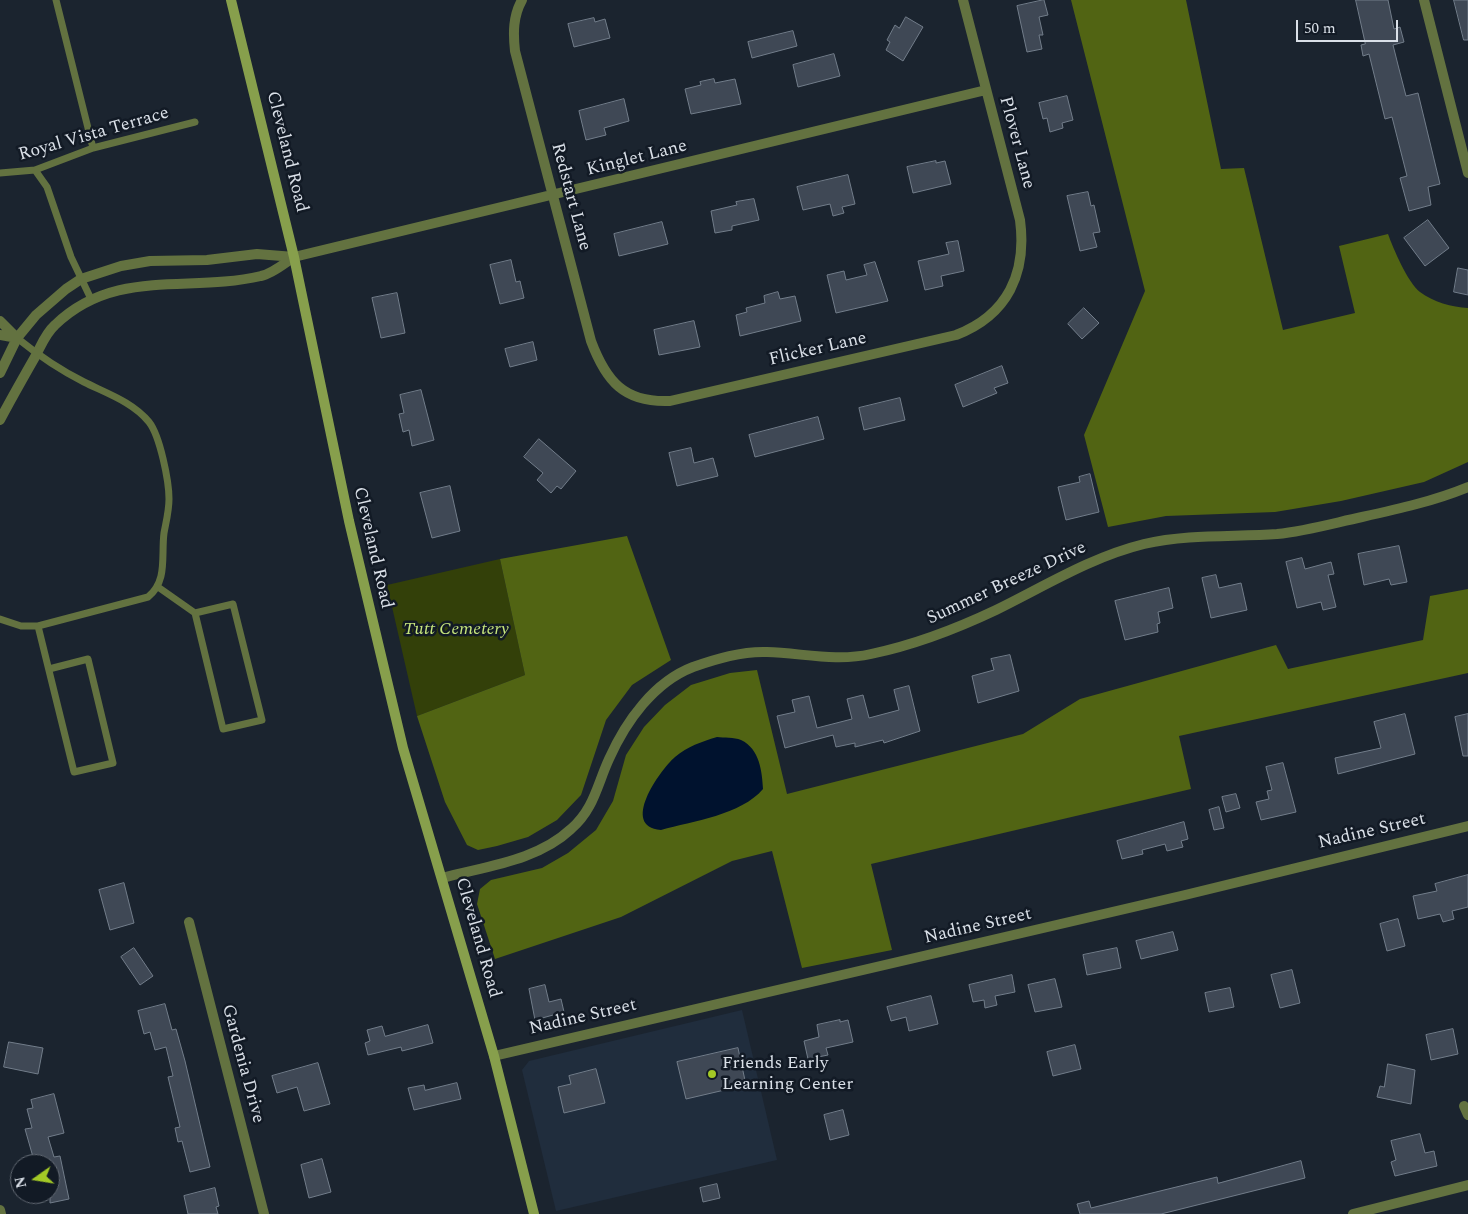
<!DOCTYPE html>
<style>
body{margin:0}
#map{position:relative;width:1468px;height:1214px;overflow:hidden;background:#1b242f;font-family:Spectral,serif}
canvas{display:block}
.north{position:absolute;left:10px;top:1154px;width:50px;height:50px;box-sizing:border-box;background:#121a25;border:1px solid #626973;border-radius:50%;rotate:257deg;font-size:14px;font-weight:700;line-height:20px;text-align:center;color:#dae0e8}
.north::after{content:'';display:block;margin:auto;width:18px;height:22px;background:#a3c926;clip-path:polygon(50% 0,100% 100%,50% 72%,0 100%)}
.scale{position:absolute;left:1296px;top:20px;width:102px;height:22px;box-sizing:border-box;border:2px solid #dae0e8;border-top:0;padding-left:6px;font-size:15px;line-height:18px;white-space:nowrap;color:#dae0e8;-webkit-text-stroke:4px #121a25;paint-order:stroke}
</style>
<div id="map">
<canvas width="1468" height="1214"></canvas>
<div class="north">N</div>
<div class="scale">50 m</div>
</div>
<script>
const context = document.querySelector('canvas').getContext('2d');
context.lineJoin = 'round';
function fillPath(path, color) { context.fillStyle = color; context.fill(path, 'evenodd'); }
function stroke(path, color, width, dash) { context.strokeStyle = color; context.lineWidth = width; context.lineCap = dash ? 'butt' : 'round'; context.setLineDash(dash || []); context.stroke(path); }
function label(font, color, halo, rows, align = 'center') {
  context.font = font + ' Spectral,serif'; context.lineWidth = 5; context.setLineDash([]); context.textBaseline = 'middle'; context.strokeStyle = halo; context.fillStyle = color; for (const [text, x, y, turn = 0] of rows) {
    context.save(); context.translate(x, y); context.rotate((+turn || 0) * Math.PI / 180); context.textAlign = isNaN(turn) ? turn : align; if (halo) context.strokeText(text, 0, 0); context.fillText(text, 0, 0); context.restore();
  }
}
const built = new Path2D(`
 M742 1010 777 1160 556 1211 522 1070 529 1061Z`);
const green = new Path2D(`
 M500 559 525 675 417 716 387 585Z`);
const forest = new Path2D(`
 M1071 0H1186L1221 169 1244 168 1283 330 1355 313 1339 246 1388 234C1393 248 1408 283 1420 292 1433 302 1452 307 1468 308V462L1424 482 1341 501 1275 512 1166 516 1108 527 1084 435 1145 291Z
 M627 536 671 660 632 685 606 720 581 795 557 820 528 837 497 846 478 850 467 845 445 802 417 716 525 675 500 559Z
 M1468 589V673L1179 736 1191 789 871 864 892 950 802 968 772 851 732 861 621 917 495 959 477 904 480 889 491 880 542 868 568 853 596 830 613 801 626 755 644 727 665 705 691 685 730 673 757 670 787 794 1023 734 1080 699 1276 645 1288 669 1423 640 1430 596Z`);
const water = new Path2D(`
 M717 737C724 738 734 737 741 740 760 749 762 772 763 789 741 815 693 821 661 830 620 827 659 771 675 757 688 746 701 742 717 737Z`);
const building = new Path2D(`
 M1044 0 1048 15 1039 17 1043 35H1039L1042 49 1027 52 1017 6Z
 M1356 0H1388L1394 29 1400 27 1404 42 1393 45 1398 65 1406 96 1418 93 1440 184 1428 187 1431 205 1409 211 1400 178 1407 176 1392 117 1385 119 1369 54 1363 56 1361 45 1365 44Z
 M1454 0H1468V40H1464Z
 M906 17 923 27 903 61 886 50 890 42 887 40 895 25 899 28Z
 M594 18 595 22 605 19 610 38 574 47 568 24Z
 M793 31 797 46 752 58 748 42Z
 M834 54 840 76 798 87 793 65Z
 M714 79 715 83 735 79 741 104 691 114 685 89 701 85 700 82Z
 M1067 96 1073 120 1062 123 1063 128 1050 132 1047 118 1043 119 1039 103Z
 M624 99 629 121 604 128 606 135 586 140 579 111Z
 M936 161V163L945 161 951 184 913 193 907 167Z
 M848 175 855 204 842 207 844 213 833 216 830 204 803 210 797 187Z
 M1088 192 1091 206 1094 205 1100 232 1093 233 1097 247 1080 251 1067 196Z
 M754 199 759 220 732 226V230L715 233 711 211 737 205 736 202Z
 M1428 220 1449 248 1425 266 1404 238Z
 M662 222 668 244 619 256 614 234Z
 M958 241 964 271 941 276 943 286 925 290 918 261 949 254 946 243Z
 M511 260 516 282 520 281 524 298 500 304 490 265Z
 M875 262 888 301 836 313 827 275 844 271 846 280 867 275 864 265Z
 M1458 268 1468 270V295L1454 292Z
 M778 292 780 299 795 296 801 321 740 336 736 315 747 312 746 308 765 303 764 296Z
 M397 293 405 333 381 338 372 298Z
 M1084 308 1099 323 1082 339 1068 324Z
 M694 321 700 347 659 355 654 330Z
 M533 342 537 360 510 367 505 349Z
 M1002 366 1008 383 994 388 997 393 963 407 955 385Z
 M421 390 434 440 412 446 409 430 403 432 399 414 404 413 400 395Z
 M900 398 905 420 864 430 859 408Z
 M818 417 824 439 755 457 749 435Z
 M539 439 576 471 561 489 557 486 551 493 537 480 543 473 524 457Z
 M691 448 694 463 713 458 718 476 677 486 669 453Z
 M1090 474 1099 512 1066 520 1058 487 1080 482 1079 477Z
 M450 486 460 531 432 538 420 493Z
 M1399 546 1407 582 1391 585 1389 579 1364 585 1358 554Z
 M1302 558 1305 569 1331 562 1334 574 1328 575 1336 607 1323 610 1321 602 1297 608 1286 562Z
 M1216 575 1219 588 1241 583 1247 610 1211 618 1202 578Z
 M1169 588 1173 608 1158 612 1160 623 1157 624 1158 632 1125 640 1115 601Z
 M1010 655 1019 691 978 703 972 676 994 670 991 659Z
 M909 686 920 731 884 743 883 740 855 747V743L836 747 833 735 785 748 777 716 795 712 792 700 809 696 817 728 852 719 847 699 863 695 869 718 899 710 894 690Z
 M1405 714 1415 754 1338 774 1335 758 1381 748 1374 722Z
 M1468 714V756H1463L1455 717Z
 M1283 763 1296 812 1261 820 1256 802 1269 799 1267 791 1272 790 1266 767Z
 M1236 794 1240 808 1226 812 1222 797Z
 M1219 807 1224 828 1214 830 1209 810Z
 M1184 822 1188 839 1181 841 1183 847 1167 851 1165 844 1142 850 1143 854 1122 859 1117 841Z
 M1468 875V907L1452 911 1454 919 1443 922 1440 914 1418 919 1413 896 1437 891 1435 884Z
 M124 883 134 923 110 930 99 890Z
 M1398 919 1405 946 1387 951 1380 924Z
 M1173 932 1178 950 1141 959 1136 941Z
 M134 948 153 976 140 985 121 957Z
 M1117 948 1121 968 1087 975 1083 955Z
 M1292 970 1300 1003 1280 1008 1271 975Z
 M1012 975 1015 992 995 996 997 1005 985 1008 984 1000 973 1002 969 985Z
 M1055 979 1062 1007 1035 1012 1028 985Z
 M545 985 549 1002 561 999 564 1012 535 1020 529 989Z
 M1230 988 1234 1007 1209 1012 1205 993Z
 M931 996 938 1024 909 1031 906 1017 891 1021 887 1007Z
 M165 1004 172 1030 176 1029 185 1061 210 1167 190 1172 182 1141 178 1142 175 1128 180 1127 168 1077 173 1076 166 1047 155 1050 150 1032 144 1034 138 1011Z
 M840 1020V1022L848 1020 853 1042 826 1048 828 1055 808 1059 804 1041 819 1037 817 1025Z
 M428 1025 433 1043 402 1051 401 1047 368 1055 365 1043 370 1041 367 1030 382 1026 385 1036Z
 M1453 1029 1458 1054 1431 1060 1426 1035Z
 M9 1042 43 1048 38 1074 4 1067Z
 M1075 1045 1081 1069 1053 1076 1047 1052Z
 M738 1048 746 1085 686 1099 677 1062Z
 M318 1063 330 1104 304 1111 297 1087 277 1093 272 1076Z
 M1388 1064 1415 1070 1411 1104 1377 1097 1380 1086 1384 1087Z
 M596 1069 605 1103 564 1113 558 1087 571 1084 569 1076Z
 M457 1083 461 1099 414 1110 408 1088 424 1085 425 1090Z
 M54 1094 64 1133 48 1137 54 1157 60 1156 69 1199 50 1203V1164H35L25 1129 32 1128 27 1109 33 1108 31 1100Z
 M843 1110 849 1135 830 1140 824 1115Z
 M1420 1134 1425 1153 1434 1151 1437 1166 1395 1176 1391 1162 1396 1160 1391 1141Z
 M322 1159 331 1192 309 1198 301 1165Z
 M1301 1161 1305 1178 1161 1214H1080L1077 1204 1089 1201 1091 1208 1217 1177 1218 1183Z
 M717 1184 720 1198 703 1202 700 1188Z
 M215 1188 219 1206 216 1207 218 1214H188L184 1196Z`);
const service = new Path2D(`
 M56 0 93 148
 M35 170 47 187 71 257 91 299
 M0 173 35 170 93 148 195 122
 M158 587 195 613 233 604 262 720 223 729 195 613
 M0 619 21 626H38L148 597C168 581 161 556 164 533 166 522 169 511 169 499 169 481 160 436 149 422 133 402 106 393 84 382 60 370 38 355 17 338
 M38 626 74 772 113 763 88 659 49 669`);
const minor = new Path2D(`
 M522 0C513 16 513 33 515 51L591 341C606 381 624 403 670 401L956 335C1008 315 1027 273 1020 220L963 0
 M1424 0 1468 173
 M0 321 17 338
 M0 335 17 338
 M0 373 17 338 36 315 66 289 81 279 121 266 150 261 207 260 257 254 294 257
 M0 420C11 399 23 378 35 357 41 346 45 334 55 325 115 267 189 293 261 276 272 274 285 263 294 257L986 90
 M442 878C486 866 537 861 571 829 594 809 597 785 609 759 626 721 654 682 693 667 716 659 742 651 767 652 802 653 836 662 871 654 914 645 956 629 996 610 1045 586 1091 557 1144 544 1188 534 1232 537 1277 534 1306 531 1334 523 1362 517 1398 509 1434 501 1468 487
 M189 922 264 1214
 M494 1056 1185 895 1468 826
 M1464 1106 1468 1115
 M0 1210 1 1214
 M1353 1214 1468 1185`);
const secondary = new Path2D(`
 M231 0 294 257 349 521 403 748 494 1056 534 1214`);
const markers = [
 [712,1074,5,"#a3c926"]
];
const streetNames = [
 ["Royal Vista Terrace",94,135,-16],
 ["Plover Lane",1016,143,75],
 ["Cleveland Road",286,152,76],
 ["Kinglet Lane",637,159,-14],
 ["Redstart Lane",570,197,75],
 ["Flicker Lane",818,350,-13],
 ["Cleveland Road",372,548,77],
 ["Summer Breeze Drive",1007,584,-25],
 ["Nadine Street",1372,832,-13],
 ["Nadine Street",978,927,-13],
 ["Cleveland Road",477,938,74],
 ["Nadine Street",583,1018,-13],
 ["Gardenia Drive",242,1064,75]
];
const parkNames = [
 ["Tutt Cemetery",456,630]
];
const poiNames = [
 ["Friends Early",722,1064],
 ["Learning Center",722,1085]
];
fillPath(built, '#202d3d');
fillPath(green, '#334009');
fillPath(forest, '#516413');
fillPath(water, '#00122e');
fillPath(building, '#3f4855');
stroke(building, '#727d8a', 1);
stroke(service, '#637240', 7);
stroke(minor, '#637240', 10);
stroke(secondary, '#879f4c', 10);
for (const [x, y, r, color] of markers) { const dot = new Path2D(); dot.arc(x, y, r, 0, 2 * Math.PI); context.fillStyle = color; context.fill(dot); stroke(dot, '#121a25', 2); }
label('18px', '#dae0e8', '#121a25', streetNames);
label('italic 18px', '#c7e67d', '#121a25', parkNames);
label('18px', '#dae0e8', '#121a25', poiNames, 'left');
</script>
